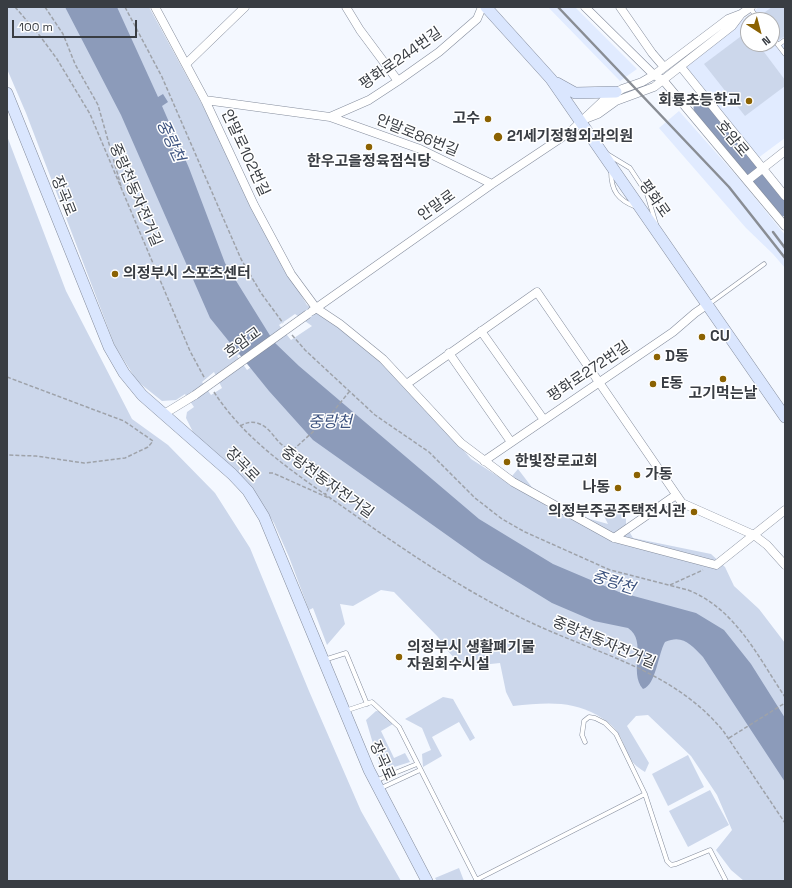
<!DOCTYPE html>
<meta charset="utf-8">
<style>
body{margin:0}
#map{position:relative;width:792px;height:888px;overflow:hidden;background:#f4f8ff;font-family:"Space Grotesk",sans-serif}
canvas{display:block}
.frame{position:absolute;inset:0;border:8px solid #393d43;pointer-events:none}
.north{position:absolute;left:740px;top:12px;width:40px;height:40px;box-sizing:border-box;background:#fff;border:1px solid #b0b1b4;border-radius:50%;rotate:144deg;font-size:11px;font-weight:700;line-height:16px;text-align:center;color:#393d43}
.north::after{content:'';display:block;margin:auto;width:14px;height:18px;background:#8b6202;clip-path:polygon(50% 0,100% 100%,50% 72%,0 100%)}
.scale{position:absolute;left:12px;top:20px;width:125px;height:18px;box-sizing:border-box;border:2px solid #393d43;border-top:0;padding-left:5px;font-size:12px;line-height:14px;white-space:nowrap;color:#393d43;-webkit-text-stroke:3px #fff;paint-order:stroke}
</style>
<div id="map">
<canvas width="792" height="888"></canvas>
<div class="frame"></div>
<div class="north">N</div>
<div class="scale">100 m</div>
</div>
<script>
const context = document.querySelector('canvas').getContext('2d');
context.lineJoin = 'round';
function fillPath(path, color) { context.fillStyle = color; context.fill(path, 'evenodd'); }
function stroke(path, color, width, dash) { context.strokeStyle = color; context.lineWidth = width; context.lineCap = dash ? 'butt' : 'round'; context.setLineDash(dash || []); context.stroke(path); }
function label(font, color, halo, rows, align = 'center') {
  context.font = font + ' "Space Grotesk","Noto Sans KR",sans-serif'; context.lineWidth = 3; context.setLineDash([]); context.textBaseline = 'middle'; context.strokeStyle = halo; context.fillStyle = color; for (const [text, x, y, turn = 0] of rows) {
    context.save(); context.translate(x, y); context.rotate((+turn || 0) * Math.PI / 180); context.textAlign = isNaN(turn) ? turn : align; if (halo) context.strokeText(text, 0, 0); context.fillText(text, 0, 0); context.restore();
  }
}
const built = new Path2D(`
 M548 7H575L637 69 620 81Z
 M759 7H785V138L758 158 684 65ZM748 20H772V44H748Z
 M679 111 743 183 785 235V268L773 254 746 228 659 128Z`);
const green = new Path2D(`
 M7 7H149L294 273 301 295 307 305 334 323 381 361 445 428 471 459 507 482 518 469 547 507 608 524 602 512C613 509 617 511 626 517V526L633 538 711 554 725 567 734 586 759 609 785 643V881H744L731 870 716 850 732 830 717 795 691 756 648 715 636 716 627 726 649 763 645 772C625 760 629 751 618 733 613 725 605 720 597 715 570 700 544 703 513 706L506 692 500 663 462 667 447 650 438 637 394 592 381 590 353 606 340 604 345 624 327 645 313 608 309 610 289 557 274 523 254 492 193 432 186 418 187 412 194 407 185 394 176 400 162 401 137 381 115 346 26 113 7 69ZM295 314 312 326 291 340 279 325ZM261 339 273 352 247 370 237 356ZM214 372 222 388 211 395 202 382Z
 M772 7H785V36L779 40 772 30V20H765L761 15Z
 M748 31V44H758L785 80V86L745 116 704 64Z
 M7 136 66 291 132 419 168 445 215 493 250 548 309 691 361 811 401 881H7Z
 M443 697 453 699 475 738 470 741 459 722 432 737 442 756 423 767 422 754 431 750 422 728 405 719Z
 M376 711 385 712 393 724 381 731 394 758 405 753 410 762 388 769 379 764 366 720Z
 M688 755 704 787 668 806 652 774Z
 M710 790 729 825 688 847 669 811Z
 M459 868 464 881H437L435 878Z`);
const water = new Path2D(`
 M65 7H117L158 97 163 94 168 102 162 106 189 168 225 263 274 342 299 366 479 519 553 564 619 592 696 613 724 630 751 664 785 718V782L703 657C691 645 683 634 665 642 658 654 656 685 643 689 628 672 648 641 628 628L594 621 552 603 482 560 313 440 269 391 210 318 121 115Z`);
const river = new Path2D(`
 M701 108 785 209`);
const path = new Path2D(`
 M15 7 40 36 57 59 90 114 190 351 205 379
 M45 7 63 34 75 64 98 105 121 186
 M125 7 162 77 241 259 261 293 283 323
 M292 335 305 350 375 415 429 452 475 498 502 519 525 532 610 570 688 590C736 609 758 657 785 697
 M7 377 124 421 153 441 148 447 125 458 84 463 36 456 7 455
 M214 392C247 443 298 475 346 509 407 552 467 593 534 624 601 655 676 672 724 732L785 823
 M240 426C246 423 250 421 257 423 271 427 274 440 285 447 302 458 323 464 331 483L325 495
 M293 450 327 419 349 392
 M269 473H273L331 499
 M670 585 703 570
 M729 738 785 703`);
const lane = new Path2D(`
 M750 8 759 20
 M772 37 785 54
 M778 45 785 40
 M607 154 630 168 647 194 656 224
 M611 171C611 191 618 200 636 207
 M709 304 764 264
 M324 660 346 653 367 704
 M345 711 372 702 399 727 477 881
 M585 742 582 735 584 721 589 717 595 718 605 723 616 734 645 794 667 861 671 865 676 864 710 850 726 881
 M375 781 417 764
 M379 789 420 770
 M476 880 645 794`);
const street = new Path2D(`
 M155 7 205 100 254 205 291 274 316 308 340 324 383 359 461 443 513 482 614 538 716 565 785 510
 M346 7 360 30 398 81
 M585 7 654 75 663 80 785 226
 M620 7 652 53 664 67
 M186 64 245 7
 M681 67 785 196
 M205 100 330 117 369 100 398 81 439 52 477 19 482 7
 M330 117 420 149 492 184
 M585 119 598 114 616 101 654 87 732 26 741 14 751 7
 M748 180 785 151
 M312 311 492 184 570 132 604 100 622 89 642 82 654 75 728 19 741 14
 M481 331 544 420
 M449 353 511 442
 M408 383 537 292 682 503 754 535 767 545 785 565
 M164 414 195 395
 M484 461 673 332 695 313 708 304
 M614 538 676 495`);
const secondary = new Path2D(`
 M486 7 551 79 785 417
 M557 83 575 93 616 92
 M7 93 109 347 124 373 142 395 232 474 248 491 264 517 369 770 427 881`);
const rail = new Path2D(`
 M558 7 729 187 785 258
 M773 232 785 248`);
const streetBridge = new Path2D(`
 M195 395 308 314`);
const markers = [
 [749,101,4,"#8b6202"],
 [488,119,4,"#8b6202"],
 [498,137,5,"#8b6202"],
 [369,147,4,"#8b6202"],
 [115,274,4,"#8b6202"],
 [702,337,4,"#8b6202"],
 [657,357,4,"#8b6202"],
 [723,379,4,"#8b6202"],
 [653,384,4,"#8b6202"],
 [507,462,4,"#8b6202"],
 [637,475,4,"#8b6202"],
 [618,488,4,"#8b6202"],
 [694,512,4,"#8b6202"],
 [399,657,4,"#8b6202"]
];
const streetNames = [
 ["평화로244번길",401,59,-35],
 ["안말로86번길",417,136,22],
 ["호암로",732,139,50],
 ["안말로102번길",245,153,65],
 ["중랑천동자전거길",135,195,67],
 ["장곡로",63,196,68],
 ["평화로",654,199,55],
 ["안말로",437,206,-35],
 ["호암교",243,343,-36],
 ["평화로272번길",589,372,-34],
 ["장곡로",242,465,46],
 ["중랑천동자전거길",327,483,36],
 ["중랑천동자전거길",604,643,23],
 ["장곡로",382,761,66]
];
const poiNames = [
 ["회룡초등학교",741,101,"right"],
 ["고수",480,119,"right"],
 ["21세기정형외과의원",507,137],
 ["한우고을정육점식당",369,162,"center"],
 ["의정부시 스포츠센터",123,274],
 ["CU",710,337],
 ["D동",665,357],
 ["E동",661,384],
 ["고기먹는날",723,394,"center"],
 ["한빛장로교회",515,462],
 ["가동",645,475],
 ["나동",610,488,"right"],
 ["의정부주공주택전시관",686,512,"right"],
 ["의정부시 생활폐기물",407,648],
 ["자원회수시설",407,665]
];
const waterNames = [
 ["중랑천",170,141,65],
 ["중랑천",330,423],
 ["중랑천",613,583,18]
];
fillPath(built, '#e1ebff');
fillPath(green, '#ccd7eb');
fillPath(water, '#8c9bba');
stroke(river, '#8c9bba', 15);
stroke(lane, '#858d9d', 5);
stroke(street, '#858d9d', 9);
stroke(secondary, '#858d9d', 12);
stroke(path, '#9ea2a9', 1.5, [4, 2]);
stroke(lane, '#fff', 4);
stroke(street, '#fff', 8);
stroke(secondary, '#dae6fe', 11);
stroke(rail, '#898d94', 2.5);
stroke(streetBridge, '#858d9d', 9, []);
stroke(streetBridge, '#fff', 8);
for (const [x, y, r, color] of markers) { const dot = new Path2D(); dot.arc(x, y, r, 0, 2 * Math.PI); context.fillStyle = color; context.fill(dot); stroke(dot, '#fff', 1.5); }
label('15px', '#393d43', '#fff', streetNames);
label('bold 15px', '#393d43', '#fff', poiNames, 'left');
label('italic 16px', '#3d537f', '#fff', waterNames);
</script>
